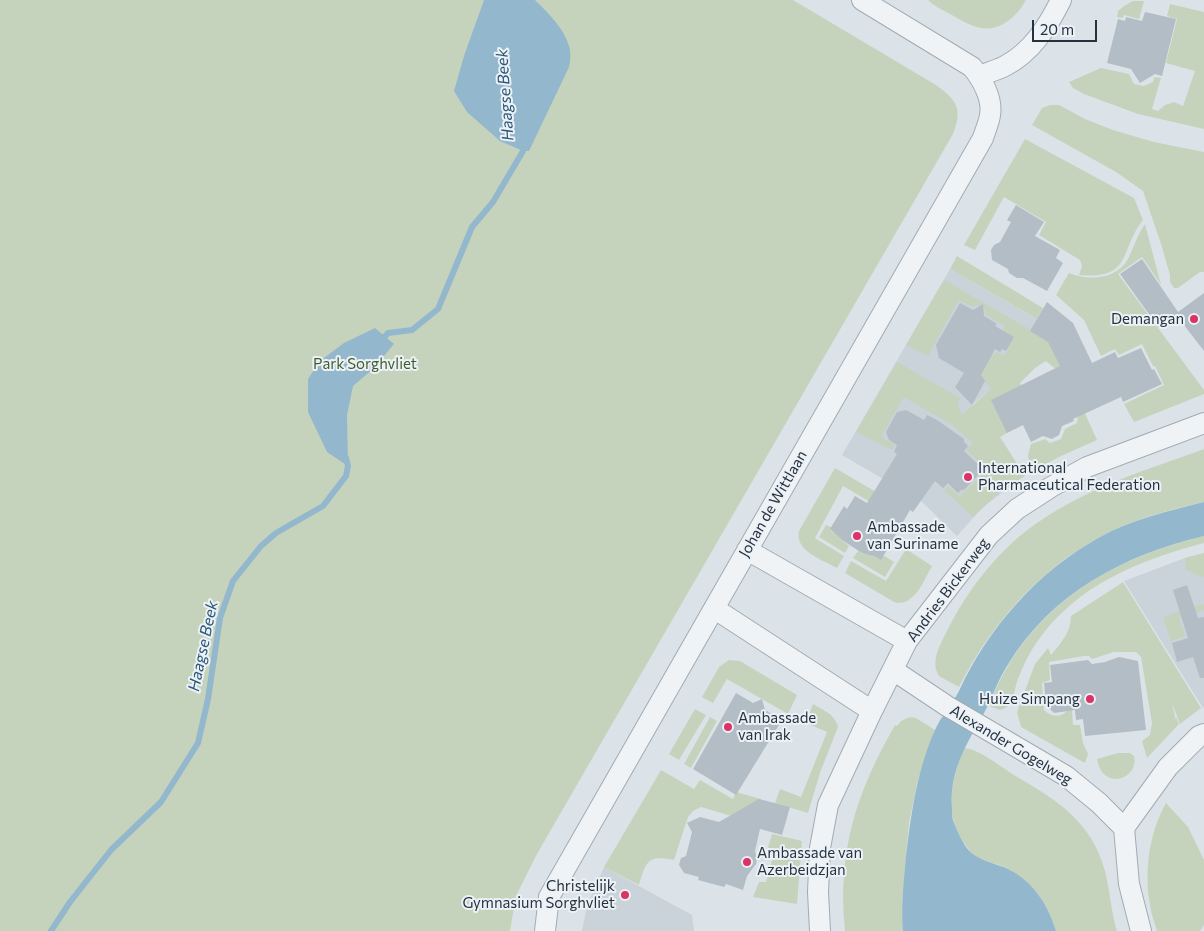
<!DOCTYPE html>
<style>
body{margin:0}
#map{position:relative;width:1204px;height:931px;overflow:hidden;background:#dce3e8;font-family:Commissioner,sans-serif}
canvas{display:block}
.scale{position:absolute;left:1032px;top:20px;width:65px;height:22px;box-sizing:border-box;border:2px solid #253340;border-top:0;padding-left:6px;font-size:15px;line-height:18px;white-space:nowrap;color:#253340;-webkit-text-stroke:4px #ecf1f6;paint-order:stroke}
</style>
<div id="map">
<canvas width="1204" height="931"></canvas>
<div class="scale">20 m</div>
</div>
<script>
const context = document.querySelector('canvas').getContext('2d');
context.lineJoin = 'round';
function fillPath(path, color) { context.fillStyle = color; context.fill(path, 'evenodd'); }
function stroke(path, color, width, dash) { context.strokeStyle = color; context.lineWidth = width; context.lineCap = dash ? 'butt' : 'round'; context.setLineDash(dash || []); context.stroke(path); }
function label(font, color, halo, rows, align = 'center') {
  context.font = font + ' Commissioner,sans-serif'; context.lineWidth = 4; context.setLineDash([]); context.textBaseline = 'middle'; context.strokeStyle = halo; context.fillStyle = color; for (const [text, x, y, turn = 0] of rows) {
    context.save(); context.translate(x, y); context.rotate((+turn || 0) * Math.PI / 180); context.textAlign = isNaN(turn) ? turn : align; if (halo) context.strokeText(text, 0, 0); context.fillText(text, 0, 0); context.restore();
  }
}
const built = new Path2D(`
 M950 269 1059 332 972 405 1019 480 983 507 957 536 921 501 842 455Z
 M1204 553V707L1203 708 1124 581 1185 558Z
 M604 867 692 915 694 931H582L587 906Z`);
const green = new Path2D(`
 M0 0H793L936 85C957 100 963 109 953 134L537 854 516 896 510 931H0Z
 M928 0H1026C1021 9 1016 15 1008 21 987 36 971 26 950 14 943 10 932 5 928 0Z
 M1133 1H1144L1139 19 1124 15 1123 18 1117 17 1118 11 1124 6Z
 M1170 4 1204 12V129L1138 114 1084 94 1073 88 1069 82 1101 68 1129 74 1134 84 1144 86 1153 82 1154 77 1161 78 1152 109 1158 111 1165 105 1174 102 1183 106 1195 71 1166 63 1177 19 1167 16Z
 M1050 105H1059L1085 119 1113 130 1154 142 1204 152V272H1200L1178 288H1174L1170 282V275L1161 244 1143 191 1116 172 1032 125 1042 108Z
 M1025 139 1134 198 1143 220C1119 250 1133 280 1079 275L1082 266 1080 260 1039 235 1046 222 1004 197 975 250 964 245Z
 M1145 224 1161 285 1142 257 1118 274 1204 390V394L1134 422 1124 404 1164 385 1155 366H1153L1142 344 1119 355 1115 349 1101 356 1084 320 1056 295 1069 273C1089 281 1116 280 1128 259 1134 247 1137 235 1145 224Z
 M957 256 1043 308 1037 319 950 269Z
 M944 280 1048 340 1070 381 1046 361 1035 368 1020 383 1027 396 1007 433 1000 437 1025 476 1000 492 973 517 944 490 948 486 960 497 987 469 966 450 973 443 952 425 904 397 881 437 895 445 892 450 856 432 897 362 960 398 958 403 962 415 991 389 986 382 981 385 972 381 988 355H993L996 352 1004 356 1010 347 998 339 1005 326 986 315 985 309 978 305 972 307 959 300 928 356 906 345Z
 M1072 385 1097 440 1061 456 1031 472 1028 455 1031 444 1045 439 1050 443 1061 439 1065 429 1077 423 1078 414Z
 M1204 449V502C1169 510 1132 519 1100 537 1038 570 990 626 959 687L939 676C929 660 942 642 949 627 970 586 1002 546 1040 521 1089 487 1149 469 1204 449Z
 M835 468 883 496 877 506 843 486 815 538 844 556 837 568C823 560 794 551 799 531Z
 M826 525 831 527V531L844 538 843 541 849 546 845 553 819 537Z
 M1204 536V543C1140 560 1076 585 1037 642 1029 653 1023 666 1018 679 1015 686 1014 698 1010 704 1008 707 1003 709 1000 710L989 706C1025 609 1108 559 1204 536Z
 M906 549 932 566C924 580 914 608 894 602L845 573 851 561 886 581Z
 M858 551 864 554 866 551 879 559H881L883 555 894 562 885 577 853 558Z
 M1204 553V577L1186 570 1185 558Z
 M1123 582 1201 708 1180 724 1172 703 1175 716 1174 720 1176 717 1179 724 1147 758 1142 741 1150 735 1152 723 1141 657 1136 652H1114L1092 659 1089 656H1084L1049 662 1050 680 1042 683 1044 710C1051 717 1061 718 1067 711L1072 710 1073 725H1080L1083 743 1088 754 1085 763 1083 762 1021 727 1017 712 1035 664 1048 648 1051 655C1061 643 1071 632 1071 616Z
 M1201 604 1204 605V610L1179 618 1185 636 1171 641 1163 617Z
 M729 660 740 661 797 695 788 714 727 679 713 703 702 697 719 667Z
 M813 704C824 711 835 714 838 727L820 773 808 813 775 803 780 789 801 797 827 732 806 723Z
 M695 709 706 715 679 760 669 754Z
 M710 717 717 721 691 768 684 764Z
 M910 717 916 718 935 730 918 780 909 823 902 902 903 931H845C837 852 856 793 895 725L897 726 901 721Z
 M964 748C979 749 1001 767 1014 775 1055 799 1092 821 1105 871 1110 891 1111 911 1117 931H1056C1047 901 1030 879 1002 866 993 863 981 860 973 855 970 852 967 846 964 843 943 813 952 779 964 748Z
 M1118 753H1130L1134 756C1140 779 1102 792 1097 759Z
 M661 770 694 789 700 780 733 799 736 792 761 799 755 823 701 807 693 811 688 817 674 860C648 855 646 861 639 885L604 867Z
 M1166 803 1188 827 1204 860V925L1200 931H1157C1155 923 1151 914 1150 905 1144 870 1149 834 1166 803Z
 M772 834 802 841 797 904 753 897 759 882H766L775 850 768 848Z`);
const water = new Path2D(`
 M484 0H535C549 14 566 30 570 50 571 55 570 61 569 67L529 151H523L500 141 467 112 454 91 464 56Z
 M375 328 394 344 373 369 353 386 347 415 348 466 327 452 308 412V379L320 361 344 343Z
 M1204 502V536C1124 555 1051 593 1007 666 996 683 991 703 980 720 964 748 949 775 952 809 952 814 952 819 954 823 958 833 965 849 974 855 983 861 996 864 1006 868 1032 880 1048 904 1056 931H903C901 909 903 888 905 867 910 820 916 773 935 730 941 716 952 705 959 691 988 628 1038 571 1100 537 1132 519 1169 511 1204 502Z`);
const stream = new Path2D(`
 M380 342 388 333 412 330 438 309 472 227 493 202 523 151V144
 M51 931 70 902 111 850 161 802 198 743 208 699 220 618 233 581 261 546 276 533 323 506 346 476 348 466 346 458`);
const building = new Path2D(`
 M1145 12 1176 19 1162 76 1155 74 1140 83 1131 69 1107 63 1118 19 1125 21 1126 17 1142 21Z
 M1016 205 1044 222 1035 236 1060 250 1056 258 1063 263 1047 291 1023 278H1017L1009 273 1008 269 992 260 991 250 994 245 1000 242 1011 222 1007 220Z
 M1142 259 1178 312 1204 293V351L1177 316 1159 328 1120 274Z
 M1047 302 1073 323 1092 363 1115 352 1118 358 1141 348 1152 370 1154 369 1162 384 1123 402 1121 397 1073 419 1074 421 1062 426 1059 435 1052 439 1043 436 1031 442 1023 425 1007 433 991 400 1060 366 1048 342 1030 331Z
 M960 303 973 310 983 304 984 316 997 324 995 326 1014 337 1006 351 1002 349 1000 352 995 349 981 375 985 381 972 405 955 387 964 373 939 358 936 345Z
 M906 410 924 420 927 415 937 420 964 439V442L968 446 964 451 982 468 979 471V474L964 490H961L958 493 948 483 943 488 935 481 913 512 910 510 881 560 874 556 862 553 845 542 830 529 844 506 847 509 855 496 867 503 897 454 894 452 897 445 889 440 886 432 897 412Z
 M1187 585 1198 618 1204 617V678H1200L1193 657 1177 662 1172 643 1188 638 1173 590Z
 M1119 657 1138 661 1146 730 1085 736 1083 719 1076 720 1075 710 1054 713 1046 705 1044 683 1052 682 1050 665 1088 660 1092 664 1105 662Z
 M736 693 753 703 762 699 765 710 782 720 736 795 693 769Z
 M759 799 790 807 782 835 760 829 755 851 757 859 756 864 747 876 743 890 726 884 724 887 698 880 699 877 684 873 679 865 681 858 686 856 692 832 687 823 700 817 719 822Z`);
const street = new Path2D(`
 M979 76C987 73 997 70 1005 66 1032 52 1048 26 1061 0
 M747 550 907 641
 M715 609 872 711
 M893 670 947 706 1066 776 1099 803 1124 828
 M545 931 549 897 983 138C985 131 989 123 990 115 993 99 982 79 972 67L862 0
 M820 931 818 892 820 848 828 805 872 711 907 641 989 535 1017 509 1051 487 1087 467 1204 423
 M1141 931 1129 884 1124 828 1168 767 1199 736 1204 734`);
const markers = [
 [1194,319,5,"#db3365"],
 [968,477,5,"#db3365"],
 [857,536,5,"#db3365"],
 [1090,699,5,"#db3365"],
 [728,727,5,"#db3365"],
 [747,862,5,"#db3365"],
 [625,895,5,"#db3365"]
];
const poiNames = [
 ["Demangan",1184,319,"right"],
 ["International",978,468],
 ["Pharmaceutical Federation",978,485],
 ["Ambassade",867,527],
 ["van Suriname",867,544],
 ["Huize Simpang",1080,699,"right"],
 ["Ambassade",738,718],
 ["van Irak",738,735],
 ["Ambassade van",757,853],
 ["Azerbeidzjan",757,870],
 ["Christelijk",615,886,"right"],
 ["Gymnasium Sorghvliet",615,903,"right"]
];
const parkNames = [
 ["Park Sorghvliet",365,364]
];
const streetNames = [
 ["Johan de Wittlaan",773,504,-60],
 ["Andries Bickerweg",948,590,-53],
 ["Alexander Gogelweg",1011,745,31]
];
const waterNames = [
 ["Haagse Beek",505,95,-94],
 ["Haagse Beek",203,646,-78]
];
fillPath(built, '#cad2da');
fillPath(green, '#c5d3bd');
fillPath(water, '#93b7cc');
stroke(stream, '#93b7cc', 6);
fillPath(building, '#b3bdc5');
stroke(street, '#a1abb2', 22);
stroke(street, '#eff3f6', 20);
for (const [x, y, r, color] of markers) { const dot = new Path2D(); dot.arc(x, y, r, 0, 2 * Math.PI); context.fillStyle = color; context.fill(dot); stroke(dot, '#ecf1f6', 2); }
label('15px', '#253340', '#ecf1f6', poiNames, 'left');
label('15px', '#3f5d30', '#ecf1f6', parkNames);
label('15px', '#253340', '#ecf1f6', streetNames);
label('italic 16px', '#2b5878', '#ecf1f6', waterNames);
</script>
